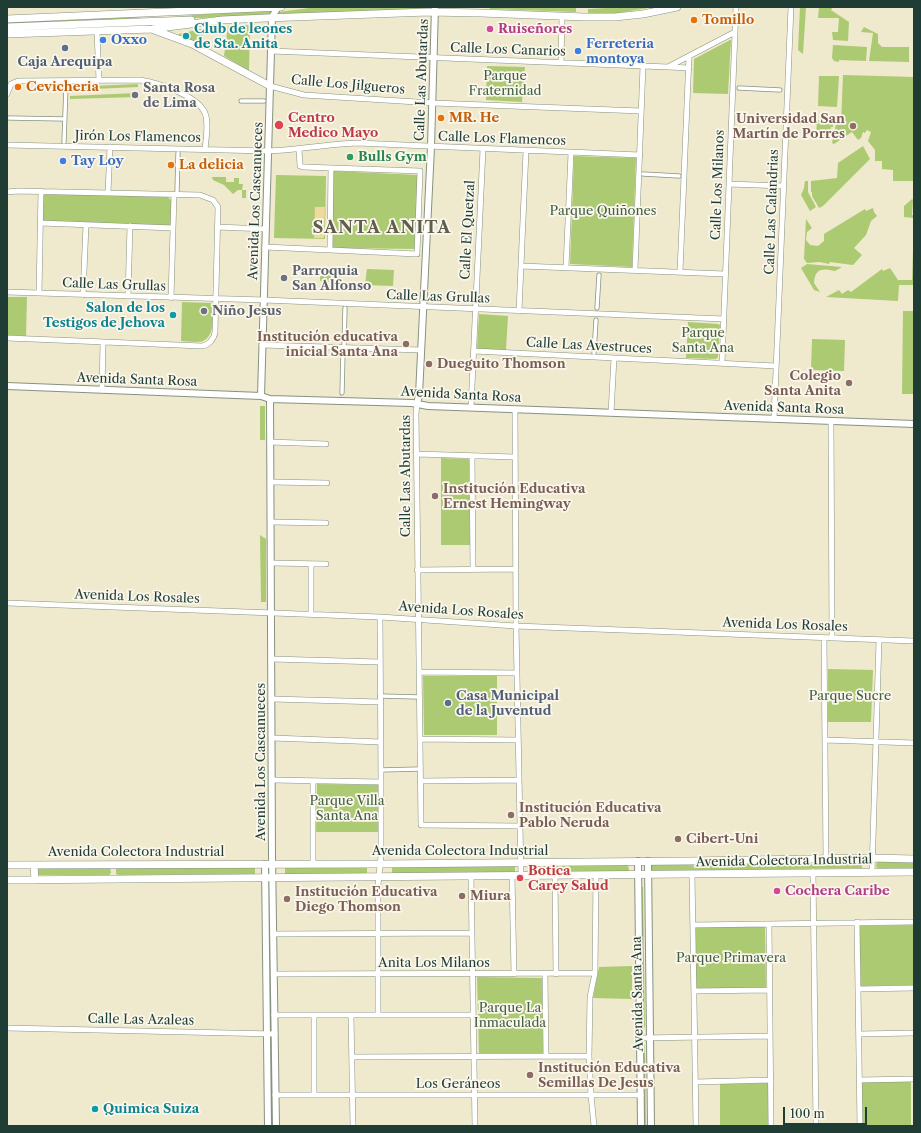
<!DOCTYPE html>
<meta charset="utf-8">
<style>
body{margin:0}
#map{position:relative;width:921px;height:1133px;overflow:hidden;background:#efe9cd;font-family:"Libre Caslon Text",serif}
canvas{display:block}
.frame{position:absolute;inset:0;border:8px solid #1f3d34;pointer-events:none}
.scale{position:absolute;left:783px;top:1107px;width:84px;height:18px;box-sizing:border-box;border:2px solid #1f3d34;border-top:0;padding-left:5px;font-size:12px;line-height:14px;white-space:nowrap;color:#1f3d34;-webkit-text-stroke:3px #fbf7ec;paint-order:stroke}
</style>
<div id="map">
<canvas width="921" height="1133"></canvas>
<div class="frame"></div>
<div class="scale">100 m</div>
</div>
<script>
const context = document.querySelector('canvas').getContext('2d');
context.lineJoin = 'round';
function fillPath(path, color) { context.fillStyle = color; context.fill(path, 'evenodd'); }
function stroke(path, color, width, dash) { context.strokeStyle = color; context.lineWidth = width; context.lineCap = dash ? 'butt' : 'round'; context.setLineDash(dash || []); context.stroke(path); }
function label(font, color, halo, rows, align = 'center') {
  context.font = font + ' "Libre Caslon Text",serif'; context.lineWidth = 3.5; context.setLineDash([]); context.textBaseline = 'middle'; context.strokeStyle = halo; context.fillStyle = color; for (const [text, x, y, turn = 0] of rows) {
    context.save(); context.translate(x, y); context.rotate((+turn || 0) * Math.PI / 180); context.textAlign = isNaN(turn) ? turn : align; if (halo) context.strokeText(text, 0, 0); context.fillText(text, 0, 0); context.restore();
  }
}
const green = new Path2D(`
 M317 7H428V8L427 9 275 15 278 12Z
 M490 7 576 8V12L490 9Z
 M623 7H654L618 13 588 14V9Z
 M800 7H806L803 54 798 50Z
 M819 7H833L831 10 849 22 848 41 833 40 832 32H838L839 18H818Z
 M274 10 271 15 153 20 193 15Z
 M152 16 127 19 7 24V22Z
 M250 25 249 71 224 56 228 26Z
 M864 27 878 34V43L882 47H909V62L869 61 873 33 861 32Z
 M205 28 200 44 178 36 179 34Z
 M730 40H731L728 94 693 93 694 59Z
 M833 45 867 47 866 61 839 60V62L834 61 832 58Z
 M487 66 525 67 522 102 486 100Z
 M843 75 914 77V181H893V170L882 169V161H875V150L868 141 871 132 867 130 865 133 863 132 861 138 858 140 852 132 834 144 832 143 836 124H841Z
 M819 76H839L837 107 818 106Z
 M138 84V87L70 90V87Z
 M137 93V97L70 99V96Z
 M817 120 833 121V127H831L829 137 816 136Z
 M863 146 870 159 823 206 819 208 812 196V192H811V181L837 178 838 163Z
 M574 156 636 158 632 267 570 264Z
 M333 171 418 175 415 249 332 248Z
 M276 175 326 176 325 239 274 238Z
 M212 177H226V182H234V178H239V184H243L242 190H246V198H242V190H238L233 194 224 185 213 180Z
 M805 181H808V192L816 207 810 211 801 195 804 188Z
 M46 193 168 197 171 200V223L169 226 44 221 42 218V196Z
 M912 199 913 200 912 215 914 216V285H899L898 301 826 297 839 290 842 294 848 290 851 292 882 269 883 271 890 268 898 280H912L914 218 904 217V206Z
 M873 208 874 212 877 216 871 221 866 235 854 248 862 255 853 265 830 262 829 264 820 262 807 263 804 259 806 219 812 228 807 232 806 240 810 245 818 246 824 241V234L865 209 866 211Z
 M807 264 842 267 835 271C822 268 815 268 814 283L820 292 814 290 801 268Z
 M320 268 341 269 340 282 320 281Z
 M367 269 394 270 393 286 365 285Z
 M7 297H27L26 336 7 335Z
 M182 302 211 303 212 304C214 314 215 336 203 341 197 343 187 341 181 341Z
 M903 311H914V394H902Z
 M479 314 508 316 506 350 477 349Z
 M688 322 718 324 720 325 718 357 716 359 686 358Z
 M812 339 845 340 844 371 811 370Z
 M260 406H265V440H260Z
 M441 458 468 459 469 460 470 545H441Z
 M260 535 266 539V602H261Z
 M828 669 873 670 871 722H828Z
 M423 676H497V735H424Z
 M317 784 378 785V832H316Z
 M862 861V868L653 871H652L651 865Z
 M877 861H914V868H878L876 867Z
 M515 865V873H392V866Z
 M530 865H628L629 871 530 873Z
 M367 866V874H285V867Z
 M110 867 111 873 109 875H37L36 868Z
 M255 867V874L118 875 116 874V868Z
 M639 887H643L645 1027 644 1028 642 1027Z
 M914 925V985L861 986 859 926Z
 M695 927H765L766 988 696 989Z
 M632 966V999L593 998 599 967Z
 M477 977 542 978 543 1053H479Z
 M642 1043 645 1045 646 1126H642Z
 M911 1081V1126H862L861 1082Z
 M769 1083V1126H720V1084Z`);
const sand = new Path2D(`
 M315 207H325L324 238H314Z`);
const pedestrian = new Path2D(`
 M739 88 780 90
 M241 101H264
 M9 118 65 119
 M64 142 66 86
 M643 174 679 176
 M177 192 178 153
 M597 308 599 275
 M344 345 345 308
 M594 353 596 320
 M342 393 343 352
 M380 696 419 697
 M381 770 420 769`);
const minor = new Path2D(`
 M97 31 99 80
 M271 51 668 67 735 32
 M561 63 562 16
 M669 67 689 68
 M270 86 304 95 433 103 641 111
 M7 94 11 84 18 81 140 80C158 83 197 95 205 113 209 123 206 138 205 150
 M7 145 268 151C298 150 327 144 357 143L640 155
 M729 184 784 186
 M7 192 18 191 200 195 213 200 218 207 215 332C214 339 209 345 202 346L7 338
 M108 193 110 147
 M40 223 173 228
 M217 227 266 229
 M265 247 417 254 420 171 303 167 300 166 299 149
 M330 249 331 168
 M521 266 725 274
 M566 267 571 153
 M635 270 643 66
 M680 272 689 56
 M7 292 264 300 724 319
 M39 293 41 191
 M83 295 86 225
 M128 296 130 226
 M171 298 174 195
 M519 311 526 151
 M262 345 421 350
 M474 351 776 366
 M722 363 736 7
 M102 390 103 342
 M417 404 416 414 421 825 520 826
 M471 407 483 149
 M515 409 516 626 521 875
 M611 413 614 358
 M774 419 791 7
 M831 421 832 638
 M270 442 326 444
 M416 454 515 457
 M472 456 473 569
 M271 482 327 483
 M271 522 326 523
 M271 563 326 564
 M311 564V615
 M417 570 516 569
 M7 603 380 617 516 626 914 641
 M824 638 826 858
 M271 659 380 662
 M419 672 517 673
 M272 699 381 702
 M272 738 381 742
 M420 739 518 740
 M825 740 914 743
 M272 780 381 782
 M420 781 519 780
 M313 864V781
 M813 872 816 1126
 M872 872 879 640
 M692 874 696 1126
 M512 875 514 974
 M555 875 556 974
 M471 876 475 1126
 M857 922 860 1126
 M769 924 771 1126
 M693 925 914 922
 M273 934 471 933
 M274 974 595 973
 M545 974 546 1056
 M858 989 914 988
 M694 991 770 990
 M274 1015H473
 M351 1015 353 1126
 M378 1015V885L381 856V782L380 617
 M7 1028 275 1034
 M859 1034 914 1033
 M640 1038 770 1036
 M352 1057 589 1056
 M859 1080 914 1079
 M696 1082 771 1080
 M275 1095H641
 M314 1095V1015
 M594 1126 591 1095 589 1056 590 997 595 973 596 875`);
const tertiary = new Path2D(`
 M7 386 261 396 270 399 412 403 428 406 914 424
 M261 396 272 17 278 7
 M270 399 272 856 276 1126
 M417 404 419 395 431 147 435 7
 M638 861 641 1126
 M648 861 651 1126
 M265 864 268 1126`);
const secondary = new Path2D(`
 M7 19 281 7
 M7 27 191 20
 M154 30 192 44 270 86
 M7 34 152 29 222 20 266 18 428 12 481 13 584 17H615L643 14 677 7
 M7 865 380 864 690 861 872 858 914 859
 M34 865 35 880
 M7 880 914 872`);
const markers = [
 [694,20,4,"#e8710a"],
 [490,29,4,"#d1479c"],
 [186,36,4,"#0f9aa8"],
 [103,40,4,"#3f7fe0"],
 [65,48,4,"#5c6f8a"],
 [578,51,4,"#3f7fe0"],
 [18,87,4,"#e8710a"],
 [135,95,4,"#6b7280"],
 [441,118,4,"#e8710a"],
 [279,125,5,"#e0444e"],
 [853,126,4,"#8d6e63"],
 [350,157,4,"#2e9e5b"],
 [63,161,4,"#3f7fe0"],
 [171,165,4,"#e8710a"],
 [284,278,4,"#6b7280"],
 [204,311,4,"#6b7280"],
 [173,315,4,"#0f9aa8"],
 [406,344,4,"#8d6e63"],
 [429,364,4,"#8d6e63"],
 [849,383,4,"#8d6e63"],
 [435,496,4,"#8d6e63"],
 [448,703,4,"#5c6f8a"],
 [511,815,4,"#8d6e63"],
 [678,839,4,"#8d6e63"],
 [520,878,4,"#e0444e"],
 [777,891,4,"#d1479c"],
 [462,896,4,"#8d6e63"],
 [287,899,4,"#8d6e63"],
 [530,1075,4,"#8d6e63"],
 [95,1109,4,"#0f9aa8"]
];
const foodNames = [
 ["Tomillo",702,20],
 ["Cevicheria",26,87],
 ["MR. He",449,118],
 ["La delicia",179,165]
];
const cultureNames = [
 ["Club de leones",194,29],
 ["de Sta. Anita",194,44],
 ["Salon de los",165,308,"right"],
 ["Testigos de Jehova",165,323,"right"],
 ["Quimica Suiza",103,1109]
];
const hotelNames = [
 ["Ruiseñores",498,29],
 ["Cochera Caribe",785,891]
];
const shopNames = [
 ["Oxxo",111,40],
 ["Ferreteria",586,44],
 ["montoya",586,59],
 ["Tay Loy",71,161]
];
const streetNames = [
 ["Calle Los Canarios",508,50,2],
 ["Calle Las Abutardas",422,80,-88],
 ["Calle Los Jilgueros",348,85,5],
 ["Jirón Los Flamencos",138,137,1],
 ["Calle Los Flamencos",502,139,2],
 ["Calle Los Milanos",718,185,-88],
 ["Avenida Los Cascanueces",256,201,-88],
 ["Calle Las Calandrias",772,212,-88],
 ["Calle El Quetzal",468,230,-87],
 ["Calle Las Grullas",114,285,2],
 ["Calle Las Grullas",438,297,2],
 ["Calle Las Avestruces",589,346,3],
 ["Avenida Santa Rosa",137,380,2],
 ["Avenida Santa Rosa",461,395,3],
 ["Avenida Santa Rosa",784,408,2],
 ["Calle Las Abutardas",406,476,-90],
 ["Avenida Los Rosales",137,597,2],
 ["Avenida Los Rosales",461,611,4],
 ["Avenida Los Rosales",785,625,2],
 ["Avenida Los Cascanueces",261,762,-90],
 ["Avenida Colectora Industrial",460,851],
 ["Avenida Colectora Industrial",136,852],
 ["Avenida Colectora Industrial",784,861,-1],
 ["Anita Los Milanos",434,963],
 ["Avenida Santa Ana",638,994,-91],
 ["Calle Las Azaleas",141,1020,1],
 ["Los Geráneos",458,1084]
];
const serviceNames = [
 ["Caja Arequipa",65,62],
 ["Casa Municipal",456,696,"left"],
 ["de la Juventud",456,711,"left"]
];
const parkNames = [
 ["Parque",505,76],
 ["Fraternidad",505,91],
 ["Parque Quiñones",603,211],
 ["Parque",703,333],
 ["Santa Ana",703,348],
 ["Parque Sucre",850,696],
 ["Parque Villa",347,801],
 ["Santa Ana",347,816],
 ["Parque Primavera",731,958],
 ["Parque La",510,1008],
 ["Inmaculada",510,1023]
];
const worshipNames = [
 ["Santa Rosa",143,88],
 ["de Lima",143,103],
 ["Parroquia",292,271],
 ["San Alfonso",292,286],
 ["Niño Jesus",212,311]
];
const healthNames = [
 ["Centro",288,118],
 ["Medico Mayo",288,133],
 ["Botica",528,871],
 ["Carey Salud",528,886]
];
const educationNames = [
 ["Universidad San",845,119,"right"],
 ["Martín de Porres",845,134,"right"],
 ["Institución educativa",398,337,"right"],
 ["inicial Santa Ana",398,352,"right"],
 ["Dueguito Thomson",437,364],
 ["Colegio",841,376,"right"],
 ["Santa Anita",841,391,"right"],
 ["Institución Educativa",443,489],
 ["Ernest Hemingway",443,504],
 ["Institución Educativa",519,808],
 ["Pablo Neruda",519,823],
 ["Cibert-Uni",686,839],
 ["Institución Educativa",295,892],
 ["Diego Thomson",295,907],
 ["Miura",470,896],
 ["Institución Educativa",538,1068],
 ["Semillas De Jesus",538,1083]
];
const leisureNames = [
 ["Bulls Gym",358,157]
];
const districtNames = [
 ["SANTA ANITA",382,228]
];
fillPath(green, '#acca72');
fillPath(sand, '#eeda9e');
stroke(pedestrian, '#879380', 5);
stroke(minor, '#879380', 6);
stroke(tertiary, '#879380', 8);
stroke(secondary, '#879380', 8);
stroke(pedestrian, '#fff', 3.5);
stroke(minor, '#fff', 5);
stroke(tertiary, '#fff', 6);
stroke(secondary, '#fff', 7);
for (const [x, y, r, color] of markers) { const dot = new Path2D(); dot.arc(x, y, r, 0, 2 * Math.PI); context.fillStyle = color; context.fill(dot); stroke(dot, '#fbf7ec', 1.5); }
label('bold 13px', '#c56008', '#fbf7ec', foodNames, 'left');
label('bold 13px', '#0d838f', '#fbf7ec', cultureNames, 'left');
label('bold 13px', '#b23c85', '#fbf7ec', hotelNames, 'left');
label('bold 13px', '#366cbe', '#fbf7ec', shopNames, 'left');
label('13px', '#1f3d34', '#fbf7ec', streetNames);
label('bold 13px', '#4e5e75', '#fbf7ec', serviceNames);
label('13px', '#426044', '#fbf7ec', parkNames);
label('bold 13px', '#5b616d', '#fbf7ec', worshipNames, 'left');
label('bold 13px', '#be3a42', '#fbf7ec', healthNames, 'left');
label('bold 13px', '#785e54', '#fbf7ec', educationNames, 'left');
label('bold 13px', '#27864d', '#fbf7ec', leisureNames, 'left');
context.letterSpacing = '1px';
label('bold 17px', '#5d5e4b', '#fbf7ec', districtNames);
context.letterSpacing = '0px';
</script>
